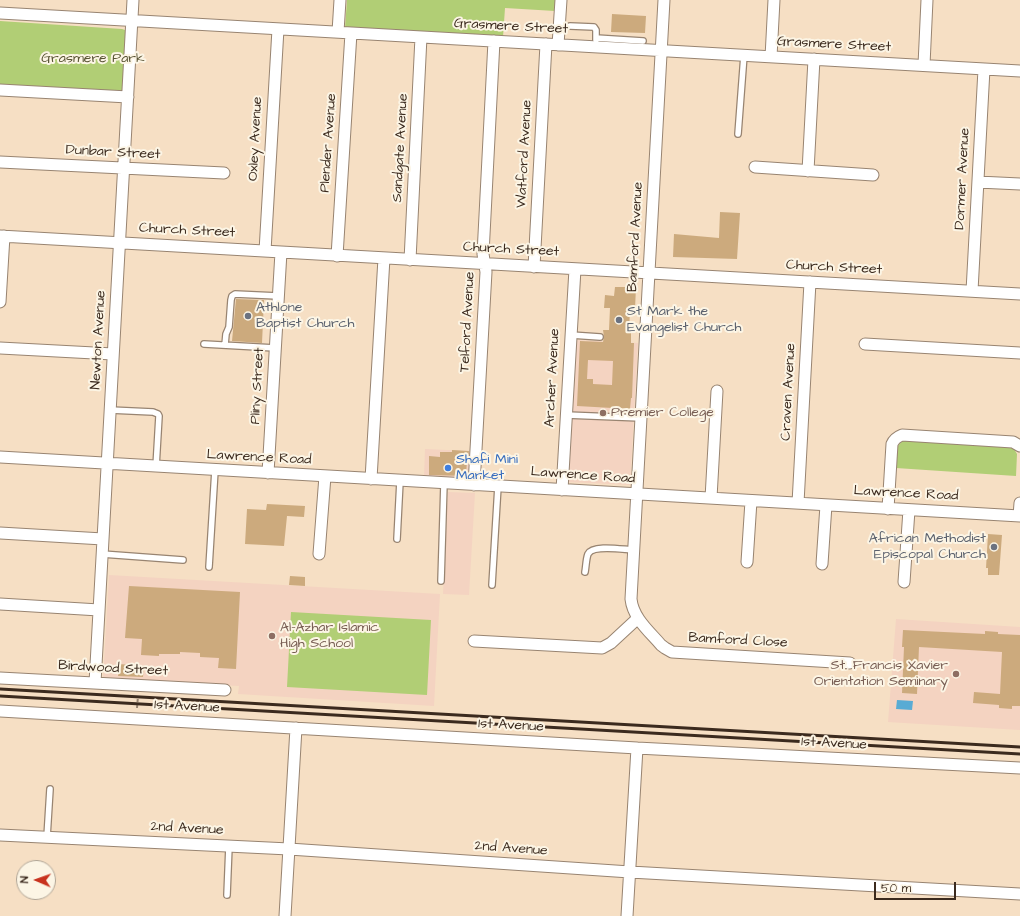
<!DOCTYPE html>
<style>
body{margin:0}
#map{position:relative;width:1020px;height:916px;overflow:hidden;background:#f6dfc4;font-family:"Architects Daughter",sans-serif}
canvas{display:block}
.north{position:absolute;left:16px;top:860px;width:40px;height:40px;box-sizing:border-box;background:#fcf5e5;border:1px solid #afa495;border-radius:50%;rotate:272deg;font-size:11px;font-weight:700;line-height:16px;text-align:center;color:#3b2a1e}
.north::after{content:'';display:block;margin:auto;width:14px;height:18px;background:#c8321e;clip-path:polygon(50% 0,100% 100%,50% 72%,0 100%)}
.scale{position:absolute;left:874px;top:882px;width:82px;height:18px;box-sizing:border-box;border:2px solid #3b2a1e;border-top:0;padding-left:5px;font-size:12px;line-height:14px;white-space:nowrap;color:#3b2a1e;-webkit-text-stroke:3px #fcf5e5;paint-order:stroke}
</style>
<div id="map">
<canvas width="1020" height="916"></canvas>
<div class="north">N</div>
<div class="scale">50 m</div>
</div>
<script>
const context = document.querySelector('canvas').getContext('2d');
context.lineJoin = 'round';
function fillPath(path, color) { context.fillStyle = color; context.fill(path, 'evenodd'); }
function stroke(path, color, width, dash) { context.strokeStyle = color; context.lineWidth = width; context.lineCap = dash ? 'butt' : 'round'; context.setLineDash(dash || []); context.stroke(path); }
function label(font, color, halo, rows, align = 'center') {
  context.font = font + ' "Architects Daughter",sans-serif'; context.lineWidth = 4; context.setLineDash([]); context.textBaseline = 'middle'; context.strokeStyle = halo; context.fillStyle = color; for (const [text, x, y, turn = 0] of rows) {
    context.save(); context.translate(x, y); context.rotate((+turn || 0) * Math.PI / 180); context.textAlign = isNaN(turn) ? turn : align; if (halo) context.strokeText(text, 0, 0); context.fillText(text, 0, 0); context.restore();
  }
}
const built = new Path2D(`
 M576 340 638 343 630 485 568 482Z
 M425 449 471 451 469 477 467 479 424 477Z
 M448 492 475 493 469 595 443 594Z
 M109 575 440 594 434 706 238 694 239 686 103 679Z
 M896 619 1020 627V730L888 722Z`);
const green = new Path2D(`
 M347 0H556L555 11 505 8 503 37 345 28Z
 M0 21 122 29 125 30 126 34 123 90 121 92 0 85Z
 M903 440 1013 447 1017 454 1016 476 896 468 897 447Z
 M291 612 431 620 427 695 287 687Z`);
const water = new Path2D(`
 M897 700 913 701 912 710 896 709Z`);
const building = new Path2D(`
 M612 14 646 16 645 33 611 32Z
 M720 212 740 213 737 259 673 257 674 234 719 238Z
 M615 287H636L635 309H630L629 332H631V343H634L632 398H631L630 409 577 406 580 341 603 342 604 337 603 330H609L610 308H604L605 295 614 296ZM588 360 613 361 612 385 593 384V379H587Z
 M236 299 264 300 262 343 232 341Z
 M452 450 469 451 468 461 467 460 466 476 429 475V456L440 457V452H452Z
 M267 504 305 506 304 517 287 516 284 546 245 544 247 509 266 510Z
 M988 534 1002 535 999 575H988V568H986Z
 M290 576 305 577V586L289 585Z
 M129 586 240 592 236 669 218 668 219 658 200 657V653L180 652V654H159V656L141 655 142 639 125 638Z
 M903 630 985 634V631L998 632V634L1020 635V706H1012V709L999 708V705L973 703 974 692 1000 694 1002 652 919 647 917 694 902 693 904 647H902Z
 M119 664 144 666 143 677 118 676Z`);
const path = new Path2D(`
 M137 708 138 696`);
const service = new Path2D(`
 M570 26 594 27 596 30V40
 M596 38 643 41
 M738 134 744 55
 M571 335 600 337
 M204 344 275 348
 M225 345 226 334 229 327 231 300 232 296 235 294 278 296
 M110 410 153 412 158 414 159 416 156 467
 M566 415 641 418
 M397 539 400 481
 M102 554 183 560
 M209 567 215 470
 M585 572C586 567 586 559 588 554 593 544 625 550 634 550
 M441 581 444 483
 M492 585 498 486
 M47 837 50 789
 M227 895 229 846`);
const minor = new Path2D(`
 M664 0 631 599C633 618 649 631 661 645L665 648 672 652 850 663
 M0 13 1020 71
 M338 32 340 0
 M558 45 561 0
 M771 57 774 0
 M924 65 927 0
 M0 90 128 97
 M0 162 224 173
 M755 167 873 175
 M808 171 814 59
 M978 182 1020 184
 M0 236 1020 294
 M265 251 278 29
 M337 256 351 33
 M410 260 421 37
 M534 267 546 44
 M972 291 984 69
 M0 302 4 236
 M865 344 1020 353
 M0 348 113 354
 M0 457 1020 516
 M268 473 281 252
 M371 479 384 258
 M474 485 486 272 483 254 494 41
 M562 490 575 269
 M711 498 717 391
 M798 503 810 282
 M888 509 892 444C894 439 897 437 902 435L1013 442 1020 446
 M1019 516 1020 503
 M0 533 103 539
 M319 554 325 476
 M747 562 751 501
 M822 564 826 505
 M904 582 909 510
 M0 604 99 610
 M474 641 602 648 611 643 638 618
 M0 678 225 690
 M95 683 133 0
 M0 711 637 748 1020 768
 M0 835 289 849 630 872 1020 894
 M285 916 296 728
 M627 916 637 748`);
const rail = new Path2D(`
 M0 689 1020 747
 M0 696 1020 754`);
const markers = [
 [248,316,4,"#6b7280"],
 [619,320,4,"#6b7280"],
 [603,413,4,"#8d6e63"],
 [448,468,4,"#3f7fe0"],
 [994,547,4,"#6b7280"],
 [272,636,4,"#8d6e63"],
 [956,674,4,"#8d6e63"]
];
const streetNames = [
 ["Grasmere Street",511,27,3],
 ["Grasmere Street",834,45,3],
 ["Oxley Avenue",256,139,-87],
 ["Plender Avenue",329,143,-86],
 ["Sandgate Avenue",401,148,-87],
 ["Dunbar Street",113,153,3],
 ["Watford Avenue",525,154,-87],
 ["Dormer Avenue",963,179,-87],
 ["Church Street",187,231,3],
 ["Bamford Avenue",636,237,-87],
 ["Church Street",511,250,3],
 ["Church Street",834,268,3],
 ["Telford Avenue",468,322,-87],
 ["Newton Avenue",99,340,-87],
 ["Archer Avenue",553,378,-87],
 ["Pliny Street",258,386,-87],
 ["Craven Avenue",789,392,-87],
 ["Lawrence Road",259,458,3],
 ["Lawrence Road",583,476,4],
 ["Lawrence Road",906,494,3],
 ["Bamford Close",738,641,3],
 ["Birdwood Street",113,669,3],
 ["1st Avenue",187,707,3],
 ["1st Avenue",511,726,3],
 ["1st Avenue",834,744,3],
 ["2nd Avenue",187,829,3],
 ["2nd Avenue",511,849,4]
];
const parkNames = [
 ["Grasmere Park",93,59]
];
const worshipNames = [
 ["Athlone",256,308],
 ["Baptist Church",256,324],
 ["St Mark the",627,312],
 ["Evangelist Church",627,328],
 ["African Methodist",986,539,"right"],
 ["Episcopal Church",986,555,"right"]
];
const educationNames = [
 ["Premier College",611,413],
 ["Al-Azhar Islamic",280,628],
 ["High School",280,644],
 ["St. Francis Xavier",948,666,"right"],
 ["Orientation Seminary",948,682,"right"]
];
const shopNames = [
 ["Shafi Mini",456,460],
 ["Market",456,476]
];
fillPath(built, '#f4d3c1');
fillPath(green, '#b1ce75');
fillPath(water, '#59abd4');
fillPath(building, '#ccaa7d');
stroke(service, '#988471', 8);
stroke(minor, '#988471', 13);
stroke(path, '#988471', 2, [3, 3]);
stroke(service, '#fff', 5.5);
stroke(minor, '#fff', 11);
stroke(rail, '#3b2a1e', 3);
for (const [x, y, r, color] of markers) { const dot = new Path2D(); dot.arc(x, y, r, 0, 2 * Math.PI); context.fillStyle = color; context.fill(dot); stroke(dot, '#fcf5e5', 1.5); }
label('14px', '#3b2a1e', '#fcf5e5', streetNames);
label('14px', '#585334', '#fcf5e5', parkNames);
label('14px', '#5b616d', '#fcf5e5', worshipNames, 'left');
label('14px', '#785e54', '#fcf5e5', educationNames, 'left');
label('14px', '#366cbe', '#fcf5e5', shopNames, 'left');
</script>
